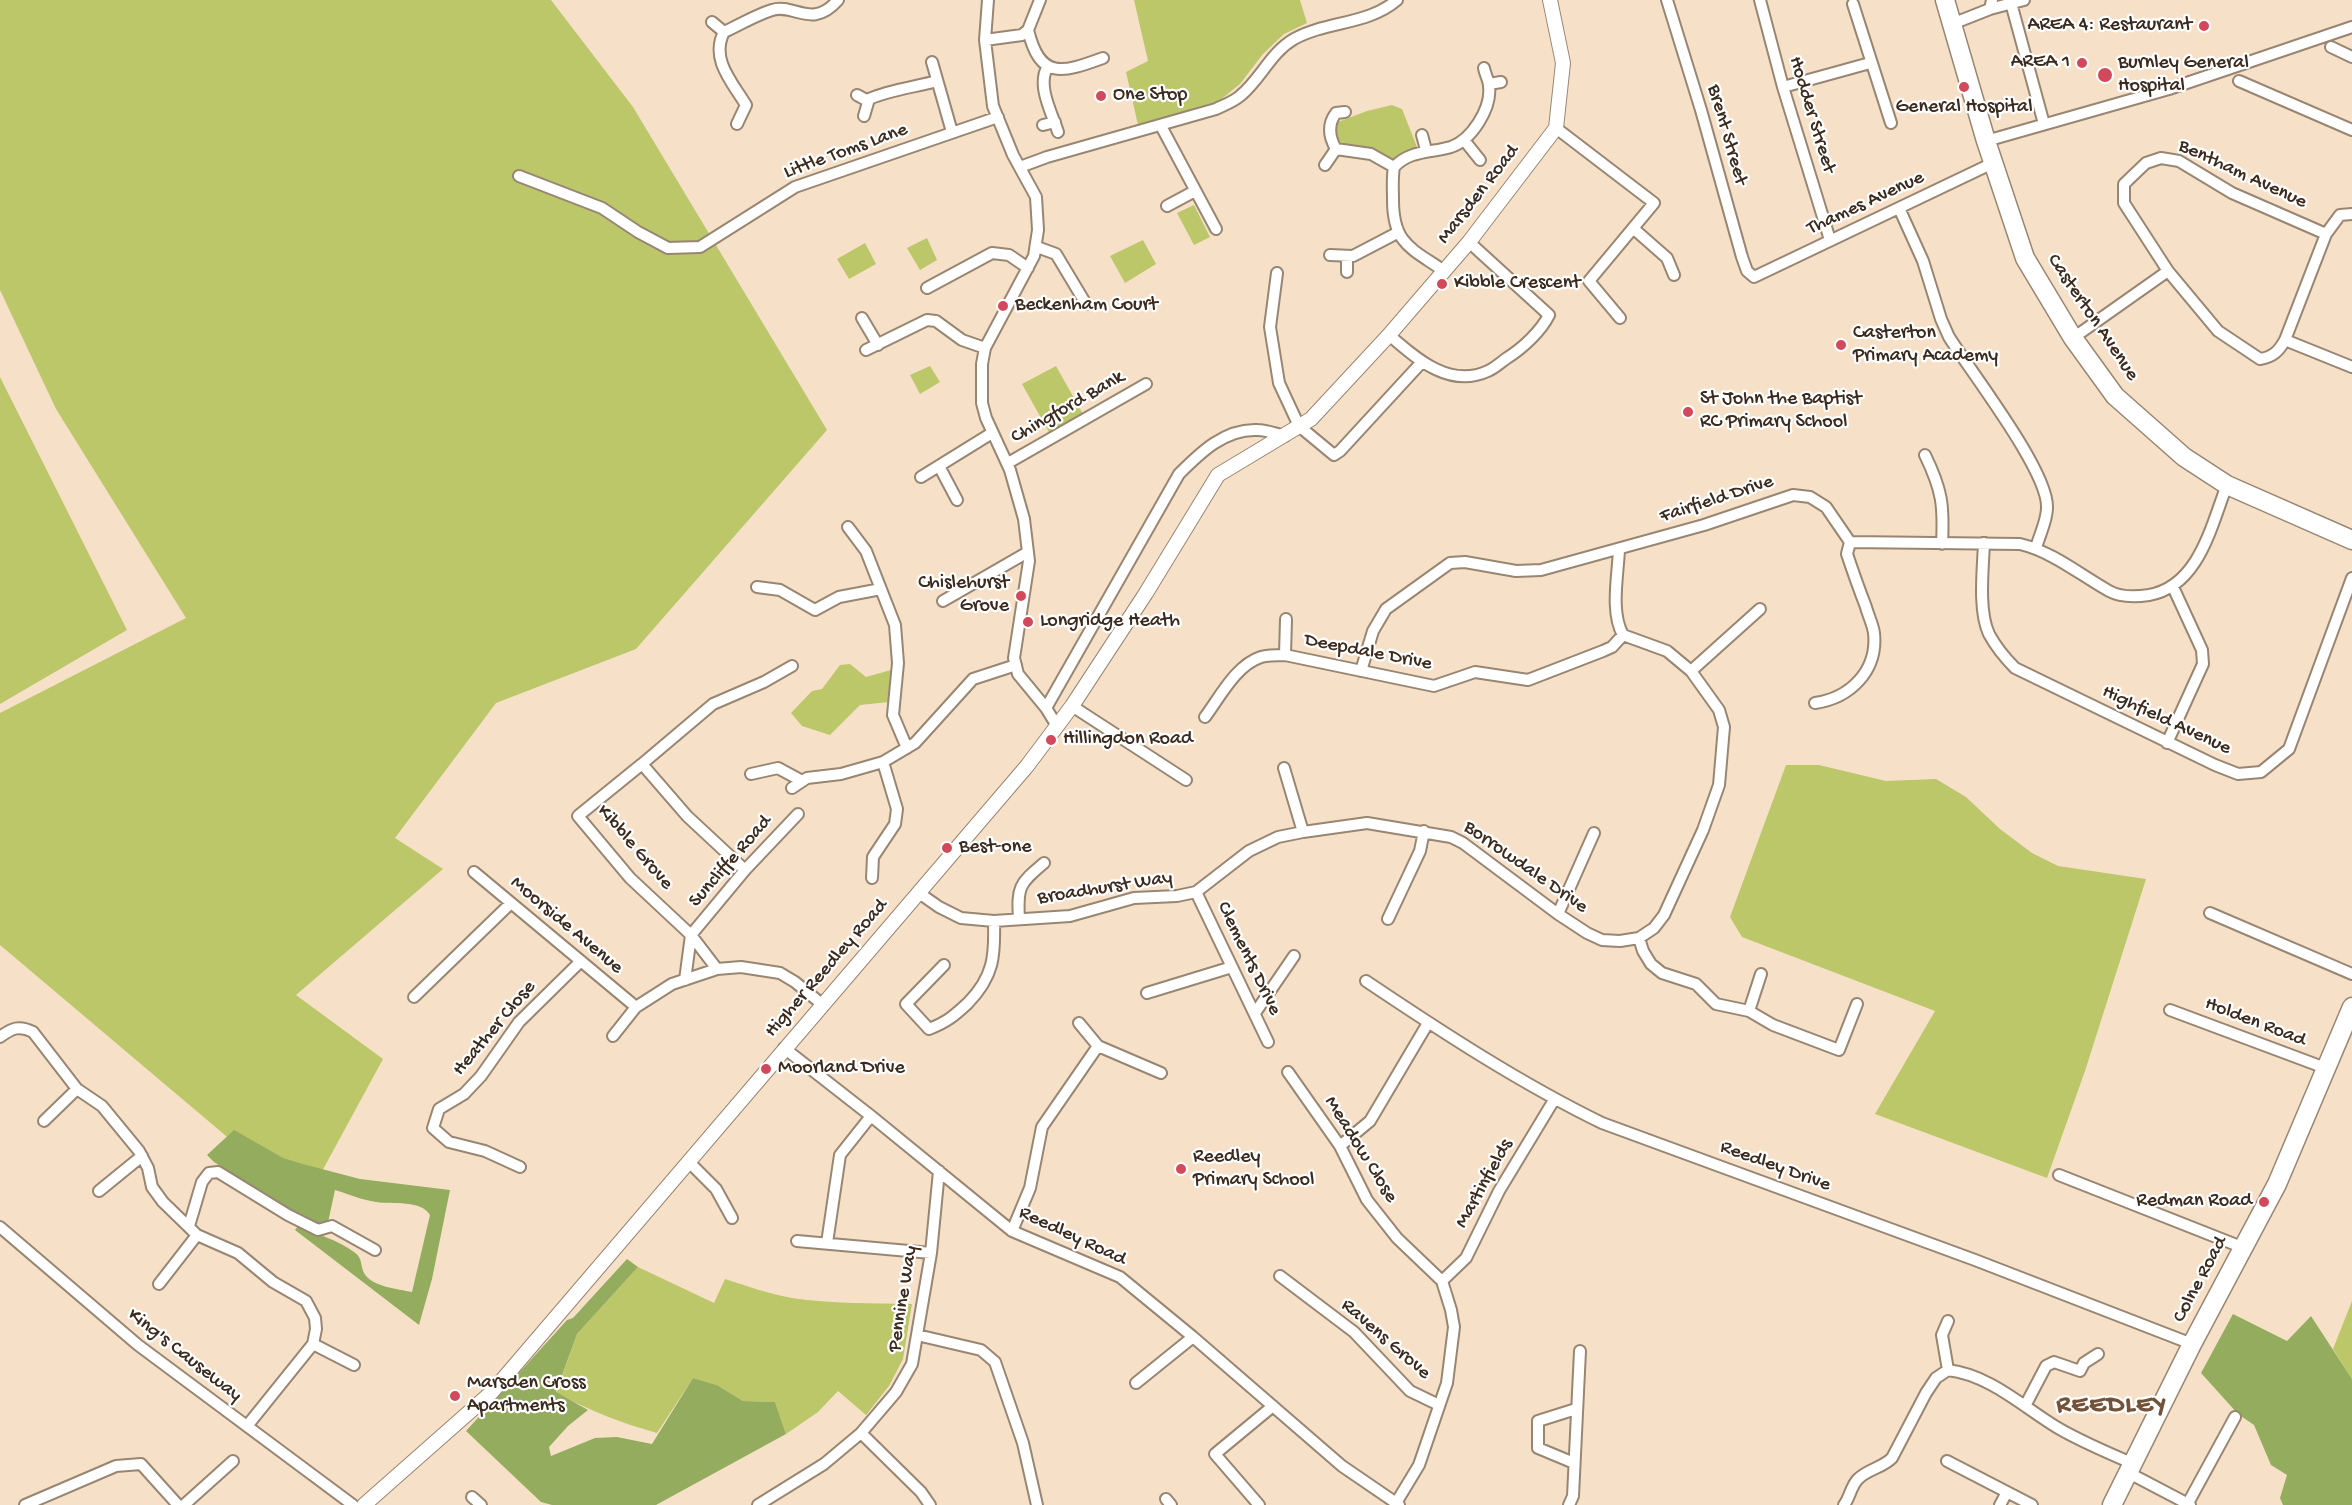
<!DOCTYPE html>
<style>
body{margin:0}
canvas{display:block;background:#f6e1c8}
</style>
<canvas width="2352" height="1505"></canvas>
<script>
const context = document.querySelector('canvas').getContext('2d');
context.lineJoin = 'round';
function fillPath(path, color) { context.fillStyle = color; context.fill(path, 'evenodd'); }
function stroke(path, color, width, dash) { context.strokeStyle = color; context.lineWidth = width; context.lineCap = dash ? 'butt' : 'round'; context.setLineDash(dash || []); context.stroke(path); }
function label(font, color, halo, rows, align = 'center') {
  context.font = font + ' "Gochi Hand",sans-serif'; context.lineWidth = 4.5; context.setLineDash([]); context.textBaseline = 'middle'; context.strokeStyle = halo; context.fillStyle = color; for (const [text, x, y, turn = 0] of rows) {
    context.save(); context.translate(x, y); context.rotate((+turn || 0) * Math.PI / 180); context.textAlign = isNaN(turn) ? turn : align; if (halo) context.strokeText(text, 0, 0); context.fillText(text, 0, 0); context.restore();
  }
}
const green = new Path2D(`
 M0 0H551L633 107 827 430 636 649 496 703 395 838 443 869 296 995 383 1059 314 1186 316 1212 0 945V713L186 618 56 409 0 290Z
 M1134 0H1300L1307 23 1284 34 1263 54 1240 84 1219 101 1138 125 1126 72 1148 61Z
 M1392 105 1402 109 1417 147 1393 160 1370 148 1339 143 1335 129 1338 122 1367 111Z
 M1194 205 1210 237 1194 245 1177 213Z
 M927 238 937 260 920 270 907 248Z
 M1143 240 1156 264 1125 283 1110 256Z
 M865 243 876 264 849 279 837 259Z
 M930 366 940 382 920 394 910 375Z
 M1056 366 1083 414 1050 434 1022 384Z
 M0 377 127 630 0 704Z
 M850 664 866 677 891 670 889 702 860 705 830 735 802 726 791 713 812 691 822 689 840 665Z
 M1786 765H1819L1886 781 1936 779 1966 797 2000 829 2032 853 2058 866 2146 879 2085 1071 2047 1178 1875 1114 1935 1011 1742 937 1730 917Z
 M638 1267 714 1303 725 1279C747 1286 769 1294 792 1298 831 1304 872 1303 912 1304L903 1359 889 1386 866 1415 838 1391 818 1412 786 1434 775 1402 743 1401 717 1385 693 1378 657 1433C621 1423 589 1410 556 1393L577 1334Z
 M2352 1301V1379L2333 1349Z`);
const forest = new Path2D(`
 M234 1130 283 1158 299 1163 360 1179 450 1190 432 1279 419 1325 295 1230 298 1226C316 1234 338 1240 354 1252 363 1258 360 1265 364 1273 372 1287 398 1289 412 1292L430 1215C420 1199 393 1205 376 1202 362 1200 348 1194 335 1190L327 1227 290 1211 214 1162 207 1155Z
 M627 1259 638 1267 577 1334 556 1392 588 1410 568 1426 549 1447 551 1456 595 1438 617 1437 652 1444 693 1378 717 1385 743 1401 775 1402 786 1434 656 1505H552L541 1502 466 1431 558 1330 567 1320 573 1318Z
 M2233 1314 2287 1341 2311 1316 2352 1379V1505H2283L2280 1498 2287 1475 2271 1465 2254 1425 2238 1414 2201 1373Z`);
const minor = new Path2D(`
 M988 0 985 40 993 106 1013 155 1036 197 1038 230 1034 256 985 348 982 364V403L986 418 1010 470 1024 519 1029 561 1014 658 1018 674 1046 708 1057 726
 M1667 0 1701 110 1742 257 1747 271 1754 277 1993 163
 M1760 0 1783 87 1830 240
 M2011 3 2044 124
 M1853 4 1891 123
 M1990 9 2024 0
 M712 22 724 32
 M1952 24 1990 9 1992 0
 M1028 30C1040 80 1062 73 1103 58
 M985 40 1022 35 1028 30 1040 0
 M2331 47 2352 57
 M932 62 952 132
 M1048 66C1036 85 1052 113 1058 132
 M2239 81 2352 130
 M1489 84 1501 82
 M1783 87 1870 63
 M857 95 868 101
 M1345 112 1336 113C1327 125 1329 137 1336 149L1371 154 1394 167
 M864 116 869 99C889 90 915 87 937 81
 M737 124 746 105C732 82 710 59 724 32 739 25 756 15 772 10 794 3 812 30 838 0
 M1043 125 1055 122
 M1161 126 1216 229
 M1556 128 1654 203 1589 281 1620 318
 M1422 135 1426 150
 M1464 140 1480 160
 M1986 141 2169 89 2352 27
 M1325 165 1336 149
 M1020 167 1047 157 1216 109C1224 105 1233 102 1240 96 1261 79 1270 53 1294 39 1326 21 1368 25 1397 0
 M519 176 602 208 638 232 668 248 700 247 795 187 998 117
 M1167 206 1195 191
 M1899 208 1923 261 1941 319 1949 337C1971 372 2049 472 2047 508 2047 521 2039 536 2036 548
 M1634 229 1667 258 1674 275
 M2326 234 2232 193 2179 161 2161 158 2146 163 2124 184V203L2168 271 2218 331 2260 359C2273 357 2279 351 2285 340L2326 234 2340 215 2352 214
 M1037 247 1056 254 1086 304
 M1330 255 1353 256 1397 233
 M1444 271C1411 248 1393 244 1393 200 1393 189 1392 178 1394 167 1410 150 1430 153 1451 147 1471 140 1492 109 1489 86 1489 81 1485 74 1484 68
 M1347 272V256
 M1277 273 1270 327 1279 383 1299 426 1334 455 1340 451 1421 363
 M927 288 992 253 1009 255 1028 268
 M862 318 878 345
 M1389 335C1416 358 1449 389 1488 371 1495 368 1501 362 1507 358 1523 348 1541 331 1549 315L1469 242
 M2073 338 2168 271
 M2285 340 2352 367
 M866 350 927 320 936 321 962 340 985 348
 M1925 455C1942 490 1944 505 1942 544
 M1008 463 1146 384
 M939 466 957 500
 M921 477 992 433
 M848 527 866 551 895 625 898 663 893 715 907 748
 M1850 542 2020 544C2053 552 2079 574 2109 591 2120 597 2136 597 2149 595 2199 586 2211 526 2227 485
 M1984 543C1983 569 1978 611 1989 634 1996 647 2005 658 2015 668L2215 765 2238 774 2261 772 2289 749 2352 578
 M1619 549C1618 576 1610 612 1623 635
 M757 587 780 590 815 610 839 597 881 589
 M943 601 1028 552
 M1285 655 1286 619
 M1361 671 1373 631 1386 609 1450 563 1465 562 1516 571 1541 570 1704 525 1793 495 1810 497 1826 507 1850 542
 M1691 671 1760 609
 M1815 703C1850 698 1878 671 1874 633 1873 625 1868 615 1866 607 1859 589 1853 572 1847 554L1850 542
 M1072 706 1186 780
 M1046 708 1179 474C1200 453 1225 428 1258 430 1266 430 1276 434 1285 436
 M2167 743 2203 664 2202 650 2173 587
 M642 764 713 704 764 682 792 666
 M1284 768 1303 832
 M751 774 778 768 802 781
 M792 788 807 778 841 774 883 762 915 743 973 679 1016 665
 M474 872 636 1007
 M872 878 873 857 895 824 897 809 883 762
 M1196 892 1268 1042
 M919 893 939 907 961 918 994 921 1070 916 1134 898 1177 896 1196 892 1249 851 1278 837 1303 832 1367 823 1451 837 1463 843 1558 914 1587 933 1602 940 1620 941 1639 938 1654 928 1664 915 1703 830 1719 785 1724 727 1719 710 1691 671 1667 651 1623 635 1612 647 1603 651 1528 680 1475 672 1434 686 1285 655C1278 655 1268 655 1261 657 1236 665 1220 697 1205 717
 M2210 913 2352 974
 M1558 914 1594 833
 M1019 919C1017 887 1019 884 1044 863
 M1388 919 1420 851 1424 831
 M1639 938 1643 951 1651 964 1662 973 1696 984 1716 1004 1749 1011 1773 1025 1839 1050 1857 1004
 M944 965 906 1004 929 1029C947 1022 954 1016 968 1003 994 976 995 956 994 921
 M717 969 691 935 630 878 578 816 642 764 687 816 745 870
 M685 980 691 935 745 870 798 814
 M1366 981C1442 1032 1520 1083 1602 1123L1975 1260 2192 1344
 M1147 993 1232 967
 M414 997 511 903
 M2170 1010 2328 1069
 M1749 1011 1761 974
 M1255 1013 1294 956
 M1079 1023 1098 1046 1161 1073
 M613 1036 636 1007 672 984 717 969 741 967 780 973 795 982 823 1005
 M0 1037C12 1028 19 1025 33 1032L77 1089 102 1106 139 1151 148 1168 152 1187 163 1202 197 1235 238 1253 273 1282 306 1301 315 1318 316 1329 313 1344 247 1426
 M784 1048 871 1116 1012 1231 1120 1277 1193 1337 1342 1466 1399 1505
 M1288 1072 1340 1146 1367 1200 1397 1238 1442 1281 1451 1310 1454 1327 1447 1383 1419 1465 1396 1503
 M44 1121 77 1089
 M1340 1146 1370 1121 1428 1023
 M689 1162 716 1189 732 1218
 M520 1167 485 1151 449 1142 433 1128 439 1109 464 1094 481 1076 519 1022 581 961
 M2059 1175 2244 1248
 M99 1191 142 1156
 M189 1226 202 1182 209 1173 218 1172 288 1215 318 1230 332 1226 375 1250
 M0 1227 138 1345 353 1505
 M1012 1231 1030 1188 1042 1127 1098 1046
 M797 1241 931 1253
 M827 1243 840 1155 871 1116
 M1280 1276 1354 1332 1410 1391 1439 1405
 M1442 1281 1466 1258 1499 1191 1554 1100
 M159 1284 197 1235
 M917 1335 981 1350 995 1362 1023 1443 1037 1505
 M313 1344 354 1365
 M1948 1370C1990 1375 2023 1407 2058 1428 2082 1442 2108 1453 2134 1464
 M1948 1370 1942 1335 1948 1321
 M1136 1383 1193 1337
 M2025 1406 2046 1366 2054 1362 2080 1371 2084 1363 2098 1354
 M861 1433 921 1492 930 1505
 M1947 1461 2032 1505
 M1574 1463 1538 1448V1421L1576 1409
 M2129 1473 2190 1505
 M472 1497 481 1505
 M1166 1499 1171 1505
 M25 1505 116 1466 141 1464 178 1505
 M184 1505 233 1461
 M758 1505 824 1464 861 1433 896 1392 912 1364 931 1253 939 1171
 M1259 1505 1215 1454 1273 1406
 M1569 1505 1573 1496 1580 1351
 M1844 1505C1850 1497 1851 1486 1858 1479 1868 1469 1882 1468 1892 1458L1926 1393 1936 1378 1948 1370
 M2000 1505 2007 1492
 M2187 1505 2235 1417`);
const tertiary = new Path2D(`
 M364 1505 492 1392 1027 766 1072 706 1146 593 1218 475 1311 419 1389 335 1469 242 1556 128 1563 63 1550 0`);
const trunk = new Path2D(`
 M1945 0 1986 141 2025 258 2073 338 2115 396 2184 457 2227 485 2352 540
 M2112 1505 2192 1344 2277 1184 2352 1007`);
const markers = [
 [2204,26,6,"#d1495b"],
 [2082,63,6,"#d1495b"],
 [2105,75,8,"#d1495b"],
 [1964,87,6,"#d1495b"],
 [1101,96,6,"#d1495b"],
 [1442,284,6,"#d1495b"],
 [1003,306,6,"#d1495b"],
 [1841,345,6,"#d1495b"],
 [1688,412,6,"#d1495b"],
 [1021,596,6,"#d1495b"],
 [1028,622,6,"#d1495b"],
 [1051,740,6,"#d1495b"],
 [947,848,6,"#d1495b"],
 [766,1069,6,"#d1495b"],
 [1181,1169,6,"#d1495b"],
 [2264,1202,6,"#d1495b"],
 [455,1396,6,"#d1495b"]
];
const poiNames = [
 ["AREA 4: Restaurant",2192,26,"right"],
 ["AREA 1",2070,63,"right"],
 ["Burnley General",2118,64],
 ["Hospital",2118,87],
 ["One Stop",1113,96],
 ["General Hospital",1964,108,"center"],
 ["Kibble Crescent",1454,284],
 ["Beckenham Court",1015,306],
 ["Casterton",1853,334],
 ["Primary Academy",1853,357],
 ["St John the Baptist",1700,400],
 ["RC Primary School",1700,423],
 ["Chislehurst",1009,584,"right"],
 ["Grove",1009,607,"right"],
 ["Longridge Heath",1040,622],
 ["Hillingdon Road",1063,740],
 ["Best-one",959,848],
 ["Moorland Drive",778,1069],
 ["Reedley",1193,1158],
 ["Primary School",1193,1181],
 ["Redman Road",2252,1202,"right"],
 ["Marsden Cross",467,1384],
 ["Apartments",467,1407]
];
const streetNames = [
 ["Hodder Street",1811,115,73],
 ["Brent Street",1726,135,74],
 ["Little Toms Lane",846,152,-20],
 ["Bentham Avenue",2242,175,25],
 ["Marsden Road",1479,195,-52],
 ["Thames Avenue",1866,204,-25],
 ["Casterton Avenue",2092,318,56],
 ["Chingford Bank",1068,408,-30],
 ["Fairfield Drive",1717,500,-18],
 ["Deepdale Drive",1368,653,11],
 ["Highfield Avenue",2166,721,25],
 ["Kibble Grove",634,848,49],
 ["Suncliffe Road",731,862,-49],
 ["Borrowdale Drive",1525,868,35],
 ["Broadhurst Way",1105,889,-9],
 ["Moorside Avenue",566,926,40],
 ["Clements Drive",1248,959,64],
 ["Higher Reedley Road",827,969,-49],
 ["Holden Road",2255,1023,21],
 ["Heather Close",495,1029,-50],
 ["Meadow Close",1360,1150,58],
 ["Reedley Drive",1775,1167,20],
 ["Martinfields",1485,1184,-61],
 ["Reedley Road",1072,1237,25],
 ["Colne Road",2201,1280,-62],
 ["Pennine Way",904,1299,-81],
 ["Ravens Grove",1385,1340,41],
 ["King's Causeway",184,1356,38]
];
const districtNames = [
 ["REEDLEY",2112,1407]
];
fillPath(green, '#bbc769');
fillPath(forest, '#94ac5d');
stroke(minor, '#988673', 14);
stroke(tertiary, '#988673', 16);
stroke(trunk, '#988673', 21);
stroke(minor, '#fff', 10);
stroke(tertiary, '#fff', 14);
stroke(trunk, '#fff', 18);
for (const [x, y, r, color] of markers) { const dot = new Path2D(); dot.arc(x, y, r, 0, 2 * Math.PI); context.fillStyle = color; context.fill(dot); stroke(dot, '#fff', 2); }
label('20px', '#3b2a1e', '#fff', poiNames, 'left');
label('20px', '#3b2a1e', '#fff', streetNames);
context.letterSpacing = '1.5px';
label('bold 26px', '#725339', '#fff', districtNames);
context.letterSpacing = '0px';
</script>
